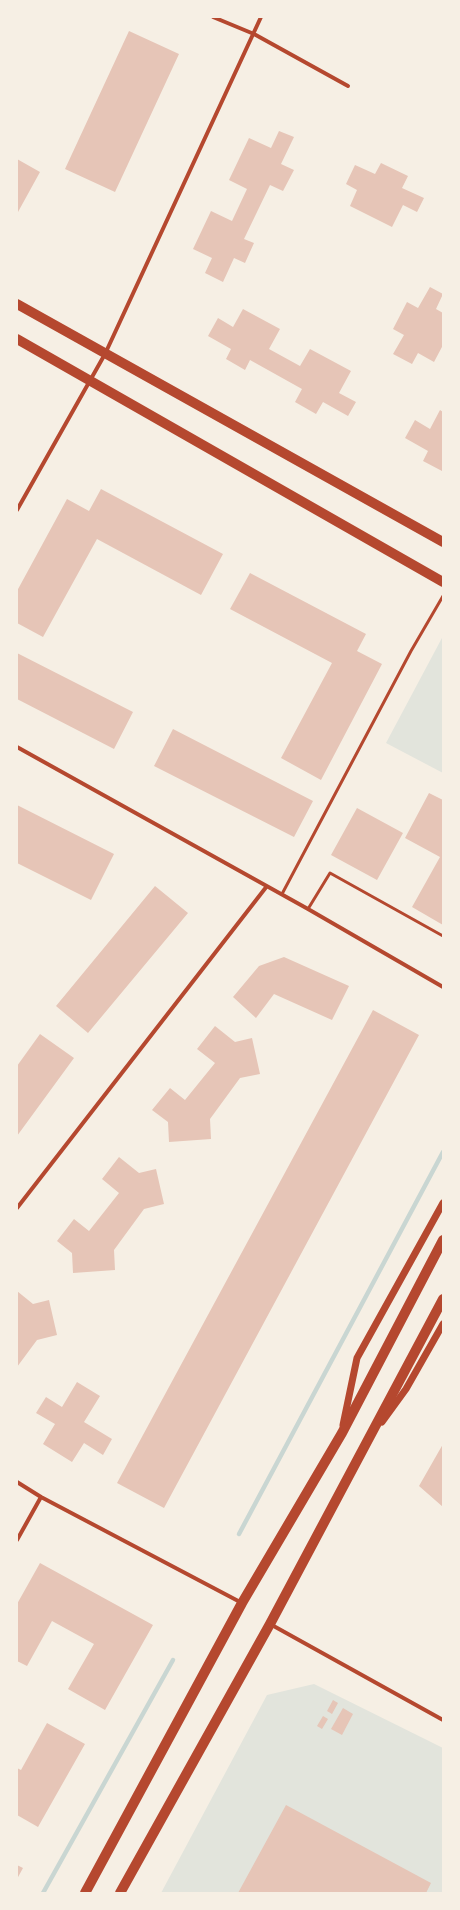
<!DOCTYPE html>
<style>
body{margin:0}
#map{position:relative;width:460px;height:1910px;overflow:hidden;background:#f6efe4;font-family:"Alegreya Sans",sans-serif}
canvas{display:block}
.frame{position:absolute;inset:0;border:18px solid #f6efe4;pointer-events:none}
</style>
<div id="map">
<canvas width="460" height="1910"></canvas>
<div class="frame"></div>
</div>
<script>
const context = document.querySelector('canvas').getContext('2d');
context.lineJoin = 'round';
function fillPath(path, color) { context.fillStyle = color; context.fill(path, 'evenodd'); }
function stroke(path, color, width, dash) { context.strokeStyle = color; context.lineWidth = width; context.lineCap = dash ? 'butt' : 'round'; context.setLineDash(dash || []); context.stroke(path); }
const green = new Path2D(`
 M443 636V773L386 743Z
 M314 1684 443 1748V1893H161L267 1695Z`);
const stream = new Path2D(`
 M239 1534 443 1152
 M43 1893 173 1660`);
const building = new Path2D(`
 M129 31 179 54 115 192 65 169Z
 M279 131 294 137 281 164 294 170 283 191 270 185 244 239 254 243 245 263 234 258 223 282 205 273 212 258 193 249 211 211 232 221 247 189 229 180 249 138 271 148Z
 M17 159 40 172 18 212 17 211Z
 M381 163 408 176 402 188 424 198 417 212 403 205 392 227 350 206 357 190 346 184 355 165 375 174Z
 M430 287 443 294 436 309 443 313V345L434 362 418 353 412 364 393 354 404 335 393 329 407 302 418 308Z
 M243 309 280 329 269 349 300 366 310 349 351 371 339 393 356 402 348 416 323 402 316 414 295 402 302 389 250 360 245 370 226 359 231 349 208 336 218 318 233 327Z
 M440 410 443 412 442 471 423 461 428 451 405 438 415 420 430 429Z
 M101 489 223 554 201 595 97 539 43 637 17 623V591L67 499 89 511Z
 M250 573 366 634 357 651 382 664 321 780 281 758 332 663 230 609Z
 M17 653 133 712 114 749 17 699Z
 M173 729 313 801 294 837 154 766Z
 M429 793 443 800V925L412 907 440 857 405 838Z
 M17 805 114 854 91 900 17 863Z
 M357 808 403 833 377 880 331 855Z
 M155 886 188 913 88 1033 56 1006Z
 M284 957 349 986 332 1020 274 994 256 1018 233 997 259 966Z
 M373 1010 419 1035 164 1508 117 1483Z
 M215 1026 235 1042 252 1038 260 1074 240 1078 210 1119 211 1139 169 1142 168 1122 152 1110 170 1088 185 1100 215 1063 197 1049Z
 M40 1034 74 1058 17 1136V1066Z
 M119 1157 139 1173 156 1169 164 1204 144 1209 114 1250 115 1270 73 1273 72 1253 57 1241 74 1219 89 1231 119 1193 102 1179Z
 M17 1291 33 1304 49 1300 57 1335 37 1340 17 1367Z
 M77 1382 100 1396 84 1422 112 1439 103 1455 84 1443 72 1462 43 1444 55 1424 36 1413 46 1397 62 1407Z
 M443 1444V1507L419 1486Z
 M40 1563 153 1625 105 1710 68 1689 94 1644 52 1621 27 1666 17 1661V1604Z
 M333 1700 338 1703 332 1714 327 1711Z
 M343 1708 353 1714 342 1735 331 1729Z
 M323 1716 328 1719 322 1729 317 1726Z
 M47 1723 85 1744 38 1827 17 1815V1768L21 1770Z
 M286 1805 431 1883 426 1893H238Z
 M17 1865 23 1868 17 1879Z`);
const service = new Path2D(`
 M282 894 411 651 443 596
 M308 909 330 873 443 936`);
const minor = new Path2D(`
 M213 17 254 34 348 86
 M17 510 105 354 261 17
 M17 747 308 909 443 987
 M17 1208 267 886
 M17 1482 41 1497 242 1603
 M17 1540 41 1497
 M270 1624 443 1720`);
const tertiary = new Path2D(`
 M382 1422 406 1389 443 1324
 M343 1425 357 1358 443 1203`);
const primary = new Path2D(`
 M17 304 443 542
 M17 339 443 582
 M85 1893 242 1603 342 1433 443 1240
 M120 1893 270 1624 443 1299`);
fillPath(green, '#e2e4dc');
stroke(stream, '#c9d6d2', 4.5);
fillPath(building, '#e6c5b7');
stroke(service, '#b5482f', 3);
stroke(minor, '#b5482f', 4);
stroke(tertiary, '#b5482f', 7);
stroke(primary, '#b5482f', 10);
</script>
